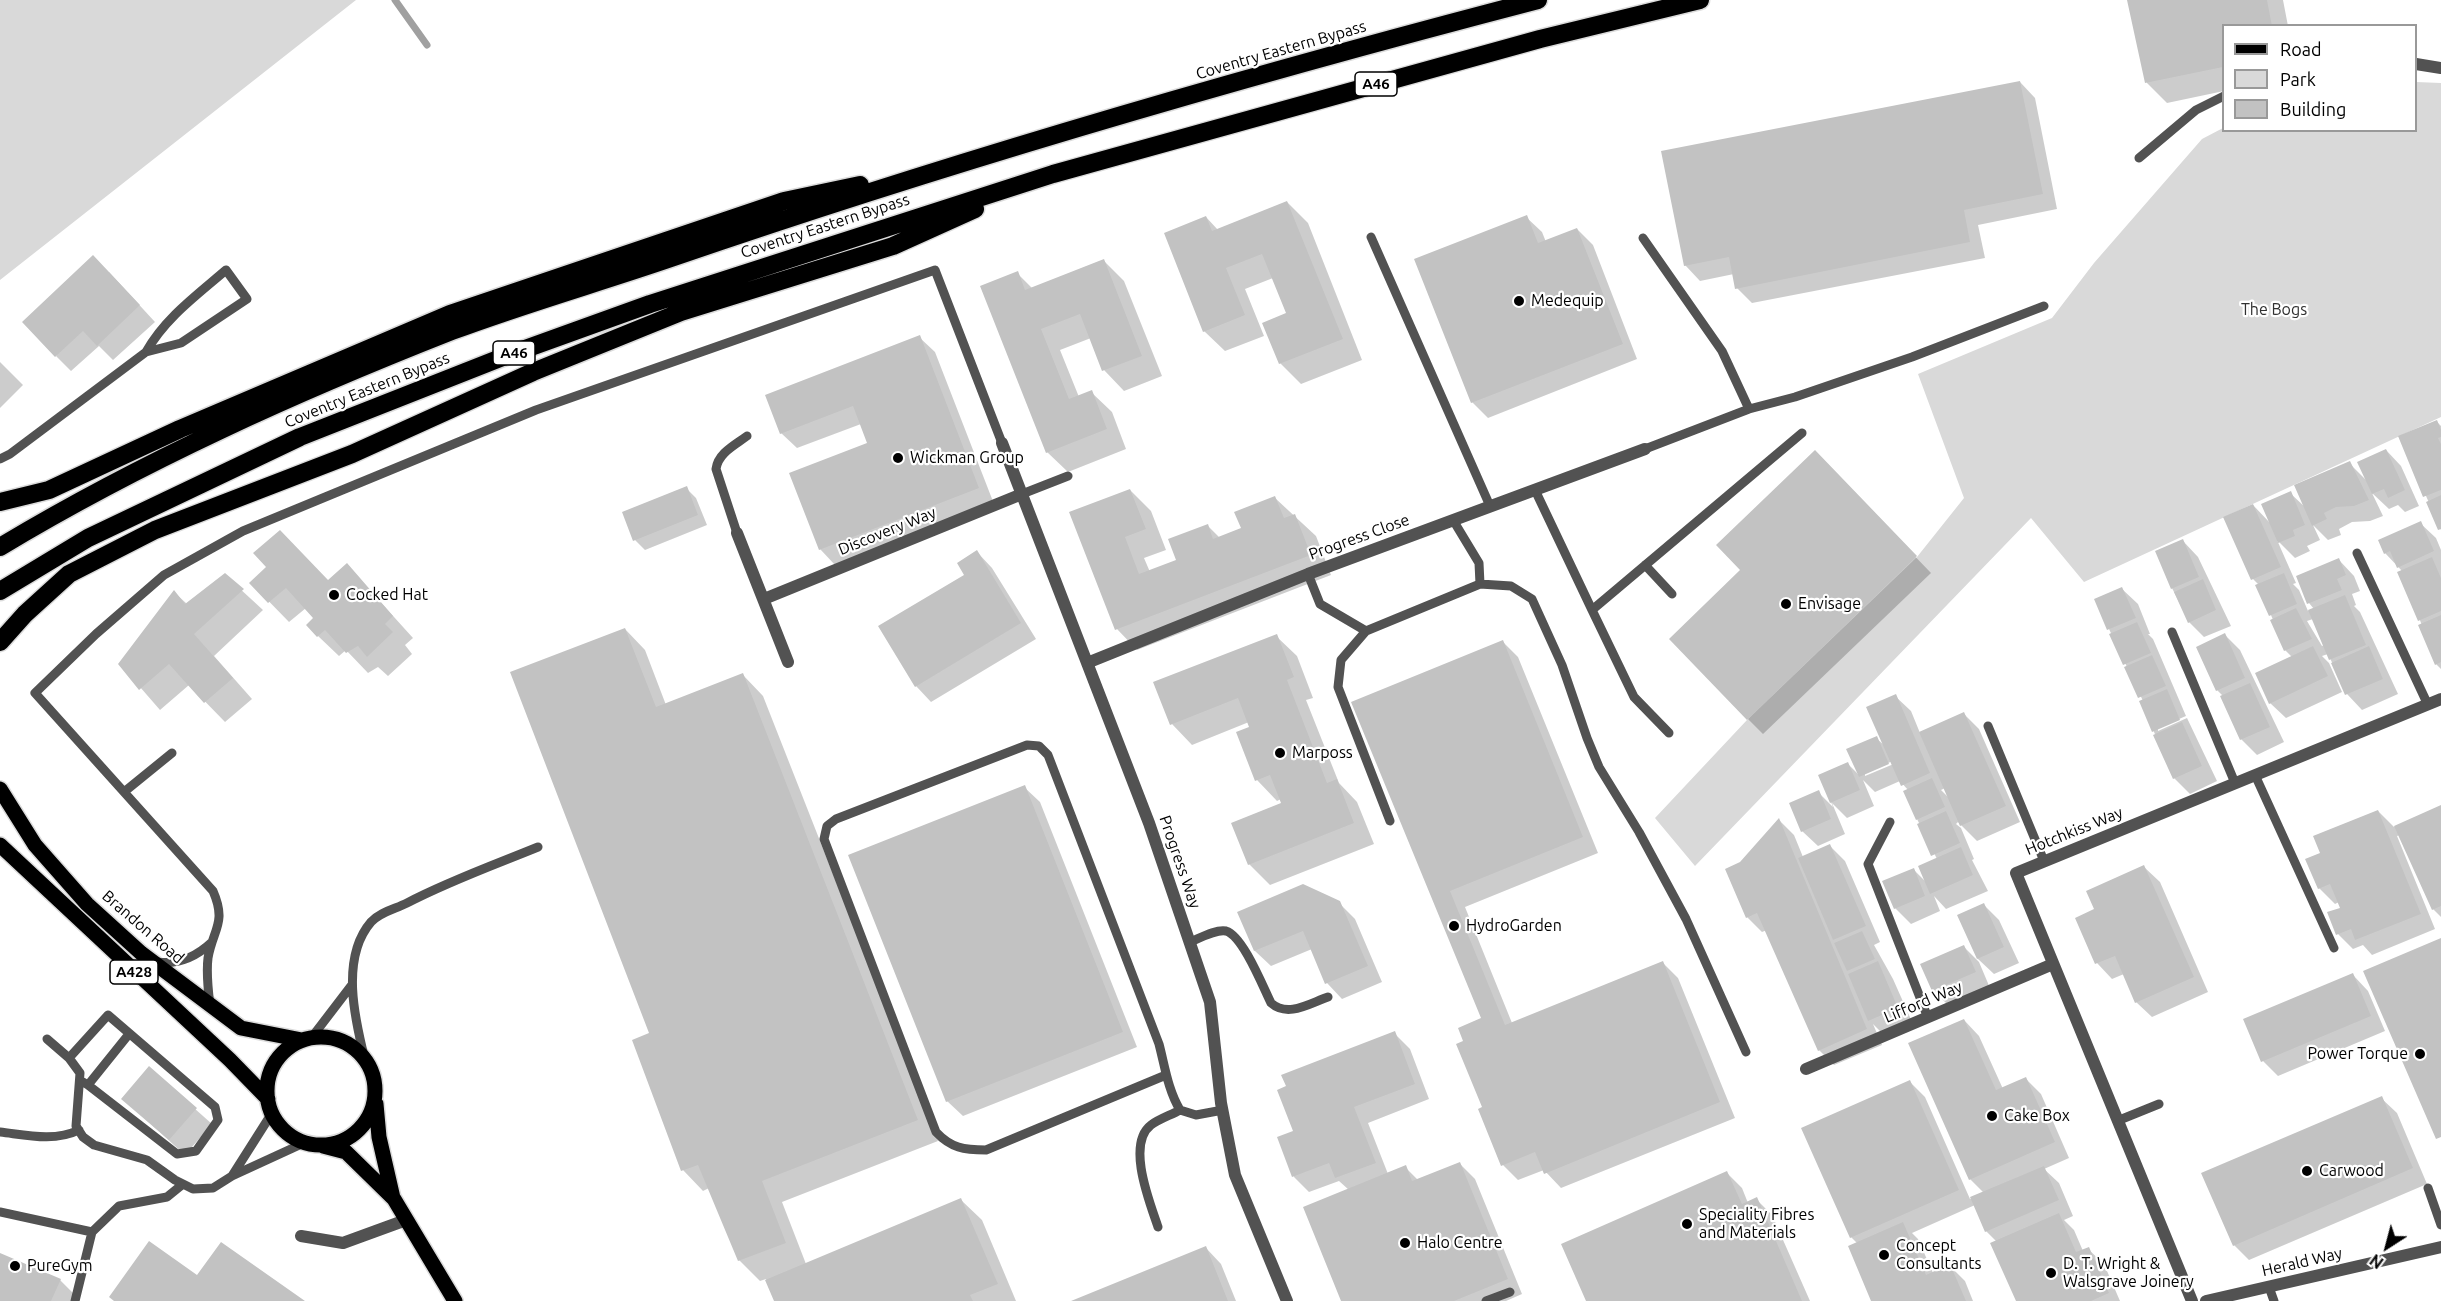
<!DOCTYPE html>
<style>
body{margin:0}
#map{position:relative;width:2441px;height:1301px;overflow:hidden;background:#fff;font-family:Ubuntu,sans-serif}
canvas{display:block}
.legend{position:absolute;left:2222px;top:24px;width:195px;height:108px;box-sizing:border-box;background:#fff;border:2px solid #999;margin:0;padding:8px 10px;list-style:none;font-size:18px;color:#000}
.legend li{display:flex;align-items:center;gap:12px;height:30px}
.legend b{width:30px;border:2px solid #999}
.north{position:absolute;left:2357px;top:1217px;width:60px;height:60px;-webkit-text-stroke:4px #fff;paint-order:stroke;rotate:216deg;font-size:16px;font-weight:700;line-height:24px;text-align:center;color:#000}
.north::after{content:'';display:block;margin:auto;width:21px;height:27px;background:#000;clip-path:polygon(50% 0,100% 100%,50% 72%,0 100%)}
</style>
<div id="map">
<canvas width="2441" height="1301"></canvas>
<ul class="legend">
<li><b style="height:8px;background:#000"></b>Road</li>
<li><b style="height:16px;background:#d9d9d9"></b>Park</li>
<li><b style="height:16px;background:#c2c2c2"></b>Building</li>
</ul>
<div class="north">N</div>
</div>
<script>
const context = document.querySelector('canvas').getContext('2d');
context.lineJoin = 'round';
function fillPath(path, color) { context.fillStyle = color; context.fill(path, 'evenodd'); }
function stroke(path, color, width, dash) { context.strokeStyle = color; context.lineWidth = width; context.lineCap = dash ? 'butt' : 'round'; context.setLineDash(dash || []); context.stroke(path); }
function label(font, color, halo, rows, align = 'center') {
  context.font = font + ' Ubuntu,sans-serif'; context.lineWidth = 4.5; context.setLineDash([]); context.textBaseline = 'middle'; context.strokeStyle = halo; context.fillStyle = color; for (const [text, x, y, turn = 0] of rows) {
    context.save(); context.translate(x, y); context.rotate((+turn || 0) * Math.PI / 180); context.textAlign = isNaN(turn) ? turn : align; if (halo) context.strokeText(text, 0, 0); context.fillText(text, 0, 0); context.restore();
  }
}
const green = new Path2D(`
 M0 0H356L0 280Z
 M2416 82 2441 83V417L2084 582 2031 518 1695 866 1655 818 1747 720 1917 557 1964 498 1918 374 2052 318 2094 263 2202 139 2223 128 2224 130H2416Z`);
const shadow = new Path2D(`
 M2129 0H2283L2288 26H2224V91L2167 103 2147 83Z
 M2020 82 2035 98 2057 209 1978 225 1985 258 1752 303 1737 288 1734 274 1700 281 1685 265Z
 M1287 202 1308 223 1362 360 1301 384 1280 363 1288 314 1273 278 1245 289 1264 336 1225 351 1204 331 1206 217 1218 230Z
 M1526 217 1542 232 1546 242 1577 229 1593 245 1637 359 1488 418 1472 402Z
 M1103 260 1124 281 1162 376 1124 391 1104 370 1091 338 1060 350 1079 397 1091 392 1112 412 1126 449 1068 472 1047 452 1017 273 1032 288Z
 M109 272 155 322 113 360 99 346 71 371 56 356Z
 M919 337 935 352 994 504 835 565 820 549 869 444 861 424 797 448 781 433Z
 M0 362 23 385 0 408Z
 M2437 422 2441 426V530L2400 437Z
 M2386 450 2401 466 2419 506 2405 512 2398 505 2389 509 2372 493 2383 516 2370 521 2352 522 2339 529 2341 535 2328 540 2313 525 2320 540 2307 546 2310 551 2295 558 2277 540 2296 583 2293 584 2299 590 2308 611 2314 609 2309 603 2339 560 2354 576 2360 591 2352 594 2356 605 2354 606 2360 612 2398 694 2362 710 2347 694 2328 654 2322 656 2329 663 2342 692 2286 718 2270 703 2292 657 2285 650 2259 585 2253 579V505L2271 524 2290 493 2306 508 2349 463 2367 481ZM2313 619 2324 645 2322 646 2307 621Z
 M1830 468 1931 573 1763 734 1748 719 1742 570Z
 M686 488 696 498 707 525 645 550 635 540Z
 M1130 490 1151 511 1166 550 1144 558 1150 572 1178 560 1207 525 1220 538 1243 529 1275 498 1316 536 1331 575 1137 650 1117 629 1071 513Z
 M2420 523 2436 538 2441 550V669L2436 664 2402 571 2385 553Z
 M2183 541 2198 557 2231 626 2204 637 2189 622 2172 588Z
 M977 552 992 568 1036 639 931 702 916 686 880 627 966 575Z
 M347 565 413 638 405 645 412 654 388 676 378 667 368 673 346 650 339 656 318 636 315 618 306 608 289 622 251 583 328 581Z
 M225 575 263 610 214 656 252 699 225 722 189 685 160 710 120 664 174 592 187 604Z
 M2122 589 2138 604 2150 634H2148L2153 639 2186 716 2158 728V731L2187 718 2217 781 2190 794 2174 778 2141 702 2143 701 2109 629Z
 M625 629 645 650 666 705 743 675 763 696 938 1141 782 1202 806 1264 961 1200 982 1220 1016 1301H775L766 1279 760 1281 739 1260 709 1188 703 1191 683 1170 651 1034Z
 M2225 635 2240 650 2284 742 2257 755 2241 739 2223 696 2217 690Z
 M1276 636 1297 656 1313 698 1306 700 1339 783 1357 802 1374 844 1270 885 1249 864 1283 804 1281 799 1277 801 1257 780 1249 722 1192 745 1172 724Z
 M1503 642 1518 657 1598 853 1465 907 1512 1023 1663 963 1678 978 1735 1118 1561 1188 1544 1170 1518 1180 1503 1165 1465 1041 1483 1019 1353 703Z
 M1895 696 1911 711 1920 733 1964 714 1979 729 2020 822 1977 841 1958 822 1956 824 1961 828 1974 859 1972 860 1988 891 1946 909 1934 896 1940 911 1911 924 1895 908 1913 869 1926 882 1937 859 1917 819 1908 790 1900 781 1875 792 1863 780 1874 806 1847 818 1832 803 1845 834 1818 846 1802 831 1818 792 1833 807 1820 775 1847 763 1859 775 1876 738 1885 746ZM1895 760 1896 763 1865 776V773ZM1945 788 1949 798 1941 790Z
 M1024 787 1040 802 1137 1047 963 1116 947 1101Z
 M2441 806V917L2433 909 2400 835 2397 836 2435 929 2372 955 2363 945 2353 949 2338 934 2341 909 2339 902 2335 904 2319 888 2322 854 2378 811 2394 827Z
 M1779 820 1794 835 1803 857 1830 846 1845 861 1880 942 1874 945 1893 979 1913 1024 1885 1036 1873 1024 1882 1045 1834 1065 1819 1050 1767 930 1762 932 1747 917 1741 863Z
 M2144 867 2160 882 2208 992 2152 1017 2136 1002 2124 974 2112 979 2097 963 2077 919 2096 910Z
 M1339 903 1355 919 1382 982 1342 999 1327 983 1312 949 1271 966 1255 951 1239 912Z
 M1984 905 1999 920 2019 963 1994 974 1978 959 1959 916Z
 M1963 946 1979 962 1990 988 1949 1006 1934 991 1922 964Z
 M2353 975 2368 991 2385 1031 2278 1076 2263 1061Z
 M1964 1020 1979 1036 2003 1089 2026 1079 2041 1094 2069 1158 2044 1169 2059 1183 2073 1216 2064 1220 2074 1230 2083 1251 2088 1249 2104 1264 2120 1301H2017L1997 1242 1986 1231 1975 1205 1912 1233 1918 1239 1933 1273 1950 1266 1965 1281 1973 1301H1873L1857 1243 1851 1237 1910 1082 1925 1097 1970 1199 1984 1193 1970 1179Z
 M1394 1033 1410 1049 1429 1099 1368 1123 1388 1174 1405 1167 1418 1180 1459 1163 1475 1179 1522 1294 1506 1301H1343L1349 1190 1339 1181 1309 1192 1294 1177 1279 1138 1294 1132Z
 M149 1068 212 1124 185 1155 123 1099Z
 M2381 1098 2397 1113 2427 1184 2249 1260 2234 1245Z
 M1727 1173 1742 1188 1748 1203 1756 1199 1772 1215 1810 1301H1587Z
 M1206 1248 1221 1264 1236 1301H1074Z
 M0 1255 60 1280 75 1295 73 1301H0Z`);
const stream = new Path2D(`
 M395 0 427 45`);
const building = new Path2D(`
 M2127 0H2267L2272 26H2223V67L2145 83Z
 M2020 81 2043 194 1964 210 1970 242 1735 289 1729 257 1684 266 1661 151Z
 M1287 201 1343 339 1279 364 1262 323 1286 313 1262 254 1226 268 1245 315 1203 332 1164 233 1206 216 1212 231Z
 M1527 215 1538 243 1577 228 1623 344 1471 403 1414 259Z
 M93 255 140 305 97 346 83 331 55 357 22 322Z
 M1104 259 1142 356 1102 371 1080 314 1041 329 1069 399 1092 390 1107 429 1046 453 980 286 1018 271 1025 290Z
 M920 335 979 488 819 550 789 473 867 443 853 406 780 434 765 395Z
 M2437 420 2441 430V437L2438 438 2441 444V490L2423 497 2398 436Z
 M2386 449 2405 490 2388 498 2384 489 2372 494 2357 462Z
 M1815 450 1917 556 1747 720 1669 639 1740 570 1716 545Z
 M2350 461 2369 500 2354 506 2336 507 2324 513 2327 519 2312 526 2294 485Z
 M687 486 698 515 633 541 622 512Z
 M1130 489 1146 529 1125 537 1139 574 1176 560 1168 539 1208 524 1213 539 1241 528 1234 512 1275 496 1284 518 1295 514 1311 555 1115 630 1069 512Z
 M2291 491 2305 525 2293 530 2295 536 2278 543 2261 504Z
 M2441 495V529L2438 530 2426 502Z
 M2253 504 2281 567 2251 580 2223 517Z
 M2421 521 2434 551 2397 568 2390 551 2384 554 2378 540Z
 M280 530 328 580 347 563 393 616 385 624 393 632 367 657 358 646 346 653 325 630 317 637 306 625 313 618 286 588 268 603 249 583 266 567 253 553Z
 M2183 539 2199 577 2171 589 2155 551Z
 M977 550 1021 623 915 687 878 626 964 575 957 563Z
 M2432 557 2441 578V611L2418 621 2397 572Z
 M2339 558 2346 575 2337 579 2342 590 2307 604 2296 576Z
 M225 573 244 589 194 634 233 678 204 703 169 664 139 690 118 664 174 590 185 604Z
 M2284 573 2297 604 2269 616 2255 585Z
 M2203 579 2216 610 2188 623 2174 592Z
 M2122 587 2136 618 2107 630 2094 599Z
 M2345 595 2366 645 2329 660 2308 610Z
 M2296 608 2312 639 2284 651 2270 620Z
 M2441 615V662L2435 665 2418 625Z
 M2137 622 2151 653 2123 665 2109 634Z
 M625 628 656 707 743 673 918 1120 762 1181 786 1243 738 1261 698 1165 681 1171 632 1040 649 1033 510 672Z
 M2225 633 2245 678 2216 691 2196 647Z
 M1277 634 1294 677 1287 680 1327 783 1337 779 1354 823 1248 865 1231 823 1281 803 1270 775 1255 781 1236 732 1249 727 1238 698 1170 725 1153 682Z
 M1503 640 1583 837 1450 891 1505 1025 1663 961 1720 1102 1544 1174 1535 1152 1501 1166 1478 1109 1482 1107 1456 1044 1463 1041 1458 1028 1481 1018 1351 702Z
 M2313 646 2328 676 2269 704 2255 673Z
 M2369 646 2383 679 2345 695 2331 663Z
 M2152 655 2166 686 2138 698 2124 667Z
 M2250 683 2270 727 2240 740 2220 696Z
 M2167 689 2180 720 2152 732 2139 701Z
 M1896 694 1930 773 1901 786 1866 707Z
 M1964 712 2006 806 1960 826 1919 732Z
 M2182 722 2202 766 2173 779 2153 735Z
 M1877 736 1889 764 1859 777 1846 749Z
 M1848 762 1860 790 1830 803 1818 775Z
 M1932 778 1945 807 1916 820 1903 791Z
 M1025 785 1123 1032 946 1102 848 855Z
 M1819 790 1831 819 1801 832 1789 803Z
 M2441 805V906L2432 910 2394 826Z
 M2378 810 2421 914 2355 940 2351 929 2336 935 2327 912 2340 908 2330 884 2318 889 2305 859 2320 853 2313 836Z
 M1946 811 1960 843 1931 856 1917 824Z
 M1779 818 1867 1029 1818 1051 1757 913 1746 918 1725 869 1740 862Z
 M1830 844 1866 926 1833 940 1798 858Z
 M1961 847 1973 875 1930 894 1918 866Z
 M2144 865 2194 977 2135 1003 2115 956 2095 964 2075 918 2094 909 2086 891Z
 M1914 868 1925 896 1894 909 1882 881Z
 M1303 884 1340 901 1368 966 1325 984 1303 931 1254 951 1237 912Z
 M1984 903 2004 947 1977 959 1957 915Z
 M1862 931 1875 959 1847 971 1834 943Z
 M2441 938V1137L2436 1139 2363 971Z
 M1964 945 1976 972 1932 991 1920 964Z
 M1878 961 1898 1008 1868 1021 1848 974Z
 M2353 973 2371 1016 2261 1062 2243 1019Z
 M1964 1019 1996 1090 2026 1077 2055 1142 1969 1180 1908 1043Z
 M1395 1031 1415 1084 1354 1107 1376 1163 1335 1178 1329 1163 1292 1177 1277 1137 1293 1131 1277 1090 1286 1086 1281 1075Z
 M149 1066 197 1108 169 1140 121 1099Z
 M1910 1080 1959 1190 1850 1238 1801 1128Z
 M2382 1096 2413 1168 2233 1246 2201 1173Z
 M1460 1162 1508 1279 1454 1301H1341L1303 1207 1406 1165 1412 1181Z
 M2044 1166 2059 1200 1985 1232 1970 1197Z
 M1727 1171 1742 1204 1757 1197 1802 1301H1586L1561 1244Z
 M961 1198 998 1284 970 1295 973 1301H774L765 1280Z
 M2059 1213 2076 1252 2089 1247 2109 1293 2091 1301H2016L1990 1243Z
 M1903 1222 1926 1275 1950 1264 1966 1301H1871L1848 1246Z
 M149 1241 197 1275 221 1242 305 1301H114L109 1297Z
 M1206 1246 1228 1301H1071Z
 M0 1253 61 1279 51 1301H0Z`);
const lane = new Path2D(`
 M2139 158 2196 110 2224 96
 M1371 237 1490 506
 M1643 238 1722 351 1749 409
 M1645 449 1749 409 1795 397 1912 357 2044 306
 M0 459 10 454 146 352 181 343 247 299 226 270C197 295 165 318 146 352
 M1535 490 1592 610 1802 433
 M1022 494 1068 476
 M737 533 716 469C718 453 735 445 747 436
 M2357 553 2428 705
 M1645 565 1672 594
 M1308 574 1320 604 1366 631 1480 584 1479 563 1453 520
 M1480 584 1511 586 1532 599 1562 665 1587 738 1599 767 1639 832 1686 919 1746 1052
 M1592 610 1634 697 1669 733
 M1366 631 1341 660 1338 687 1390 821
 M2172 632 2235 783
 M1988 726 2044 861
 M2255 775 2334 948
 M124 792 172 753
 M1890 822 1868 864 1928 1018
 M1190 942C1200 938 1216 929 1226 931 1243 936 1263 987 1271 1003 1288 1018 1310 1003 1328 997
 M157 962C179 965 196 957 212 942
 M210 1005C208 989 206 974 208 958 213 929 227 923 213 891L35 693 96 634 164 575 243 531 536 410 935 270 1002 443
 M312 1037 351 986
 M47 1039 69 1058 80 1073 76 1126 83 1137 94 1145 147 1160 175 1180 193 1189 213 1188 232 1176 306 1142
 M69 1058 108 1015 215 1107 218 1120 196 1151 177 1154 88 1085
 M365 1060C355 1020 340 958 371 922 380 912 395 909 407 903 449 881 494 865 538 847
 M1166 1075 986 1150C964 1150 951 1148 936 1132L824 839 827 826 836 819 1027 745 1039 746 1048 755 1159 1044C1165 1067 1168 1090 1180 1110L1196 1115 1223 1110
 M83 1082 88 1085 129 1034
 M2117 1121 2159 1104
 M0 1132C26 1135 54 1142 79 1130
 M232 1176 272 1113
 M2428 1188 2441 1225
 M0 1212 92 1232 119 1206 167 1197 183 1184
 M1158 1227C1150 1203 1126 1144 1151 1125 1159 1119 1171 1115 1180 1110
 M2269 1287 2274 1301
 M75 1301 92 1232
 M1486 1301 1510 1292`);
const street = new Path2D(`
 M2416 64 2441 68
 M1002 443 1149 823 1210 1002 1221 1103 1235 1175 1287 1301
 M737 533 788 662
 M764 599 1022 494
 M1087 663 1308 574 1645 449
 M1806 1069 2053 964
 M301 1236 343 1243 406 1220
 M2192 1301 2016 873 2441 699
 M2206 1301 2441 1247`);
const primary = new Path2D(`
 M0 789 35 845 87 904 141 953 241 1028 302 1040
 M0 845 230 1060 268 1099
 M267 1091a54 54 0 1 1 108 0a54 54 0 1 1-108 0Z
 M376 1104 379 1137 393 1198
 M323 1146 346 1152 394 1199 455 1301`);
const highway = new Path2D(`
 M0 502 49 490 180 429 450 314 784 201 860 185
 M0 547C143 461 297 392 452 331 524 304 598 283 671 258 956 160 1246 76 1538 0
 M0 591 88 538 300 437 503 357 650 304 1053 174 1540 39 1700 0
 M0 642 25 614 69 574 155 530 352 454 533 372 681 312 893 246 975 209`);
const markers = [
 [1519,301,6,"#000"],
 [898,458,6,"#000"],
 [334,595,6,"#000"],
 [1786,604,6,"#000"],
 [1280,753,6,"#000"],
 [1454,926,6,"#000"],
 [2420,1054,6,"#000"],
 [1992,1116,6,"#000"],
 [2307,1171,6,"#000"],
 [1687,1224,6,"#000"],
 [1405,1243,6,"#000"],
 [1884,1255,6,"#000"],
 [15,1266,6,"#000"],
 [2051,1273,6,"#000"]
];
const shields = [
 [1376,84,42],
 [514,353,42],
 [134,972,48]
];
const shieldNames = [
 ["A46",1376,84],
 ["A46",514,353],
 ["A428",134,972]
];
const streetNames = [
 ["Coventry Eastern Bypass",1281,50,-16],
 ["Coventry Eastern Bypass",825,226,-18],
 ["Coventry Eastern Bypass",367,390,-22],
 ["Discovery Way",887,531,-22],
 ["Progress Close",1359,537,-20],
 ["Hotchkiss Way",2074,831,-22],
 ["Progress Way",1180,862,71],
 ["Brandon Road",143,927,41],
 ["Lifford Way",1923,1002,-23],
 ["Herald Way",2302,1262,-13]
];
const poiNames = [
 ["Medequip",1531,301],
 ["Wickman Group",910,458],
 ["Cocked Hat",346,595],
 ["Envisage",1798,604],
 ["Marposs",1292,753],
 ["HydroGarden",1466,926],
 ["Power Torque",2408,1054,"right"],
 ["Cake Box",2004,1116],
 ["Carwood",2319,1171],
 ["Speciality Fibres",1699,1215],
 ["and Materials",1699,1233],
 ["Halo Centre",1417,1243],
 ["Concept",1896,1246],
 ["Consultants",1896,1264],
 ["D. T. Wright &",2063,1264],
 ["Walsgrave Joinery",2063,1282],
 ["PureGym",27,1266]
];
const parkNames = [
 ["The Bogs",2274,310]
];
fillPath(green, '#d9d9d9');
fillPath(shadow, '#0003');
stroke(stream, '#a0a0a0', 7);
fillPath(building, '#c2c2c2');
stroke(primary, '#dbdbdb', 18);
stroke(highway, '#dbdbdb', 21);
stroke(lane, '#525252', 9);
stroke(street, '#525252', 12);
stroke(primary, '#000', 15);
stroke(highway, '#000', 18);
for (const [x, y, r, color] of markers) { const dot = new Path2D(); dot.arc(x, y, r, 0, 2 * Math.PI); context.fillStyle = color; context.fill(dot); stroke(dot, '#fff', 2); }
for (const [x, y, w] of shields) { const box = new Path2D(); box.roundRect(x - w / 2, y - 12, w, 24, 4.5); context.fillStyle = '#fff'; context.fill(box); stroke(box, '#000', 1.5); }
label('bold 15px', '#000', null, shieldNames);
label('16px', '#000', '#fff', streetNames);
label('16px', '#000', '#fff', poiNames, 'left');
label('16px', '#303030', '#fff', parkNames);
</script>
